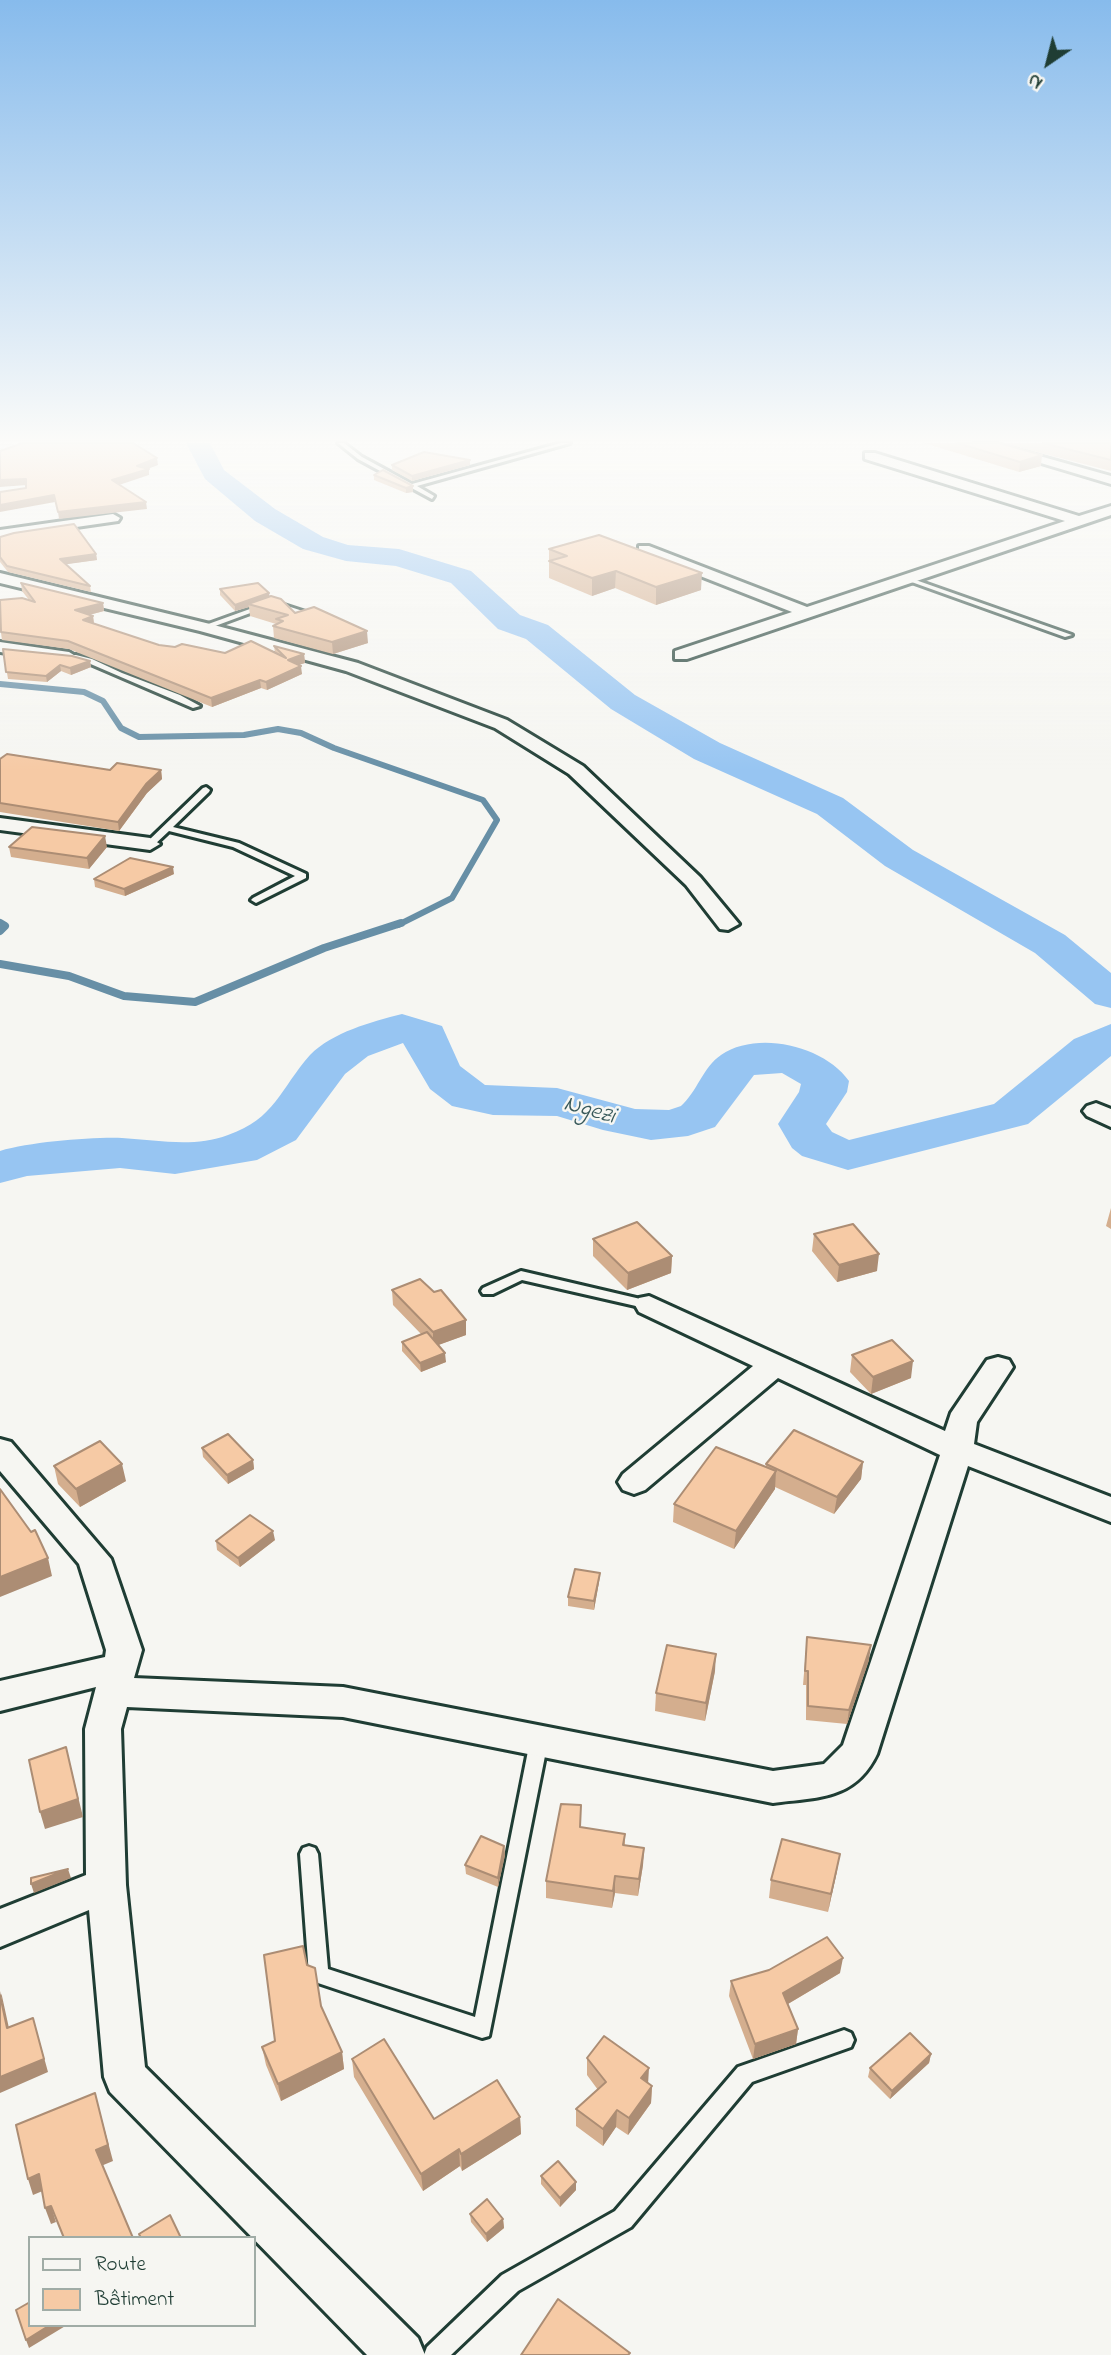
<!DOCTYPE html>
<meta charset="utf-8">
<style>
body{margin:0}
#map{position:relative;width:1111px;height:2355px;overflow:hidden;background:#f6f6f2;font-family:"Indie Flower",sans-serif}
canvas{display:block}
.legend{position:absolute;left:28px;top:2236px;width:228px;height:91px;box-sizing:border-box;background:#f6f6f2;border:2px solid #a0aca6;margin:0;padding:9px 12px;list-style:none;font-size:21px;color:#1f3d34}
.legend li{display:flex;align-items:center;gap:14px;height:35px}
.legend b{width:35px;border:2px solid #a0aca6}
.north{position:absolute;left:1013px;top:28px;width:70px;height:70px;-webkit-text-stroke:5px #f6f6f2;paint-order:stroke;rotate:215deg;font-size:19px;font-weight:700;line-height:28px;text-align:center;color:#1f3d34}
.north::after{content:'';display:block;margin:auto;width:24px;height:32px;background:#1f3d34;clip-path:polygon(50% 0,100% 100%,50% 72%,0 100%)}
</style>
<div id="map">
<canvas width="1111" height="2355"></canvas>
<ul class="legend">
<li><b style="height:9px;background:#f6f6f2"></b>Route</li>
<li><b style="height:19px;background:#f6caa5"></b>Bâtiment</li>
</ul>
<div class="north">N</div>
</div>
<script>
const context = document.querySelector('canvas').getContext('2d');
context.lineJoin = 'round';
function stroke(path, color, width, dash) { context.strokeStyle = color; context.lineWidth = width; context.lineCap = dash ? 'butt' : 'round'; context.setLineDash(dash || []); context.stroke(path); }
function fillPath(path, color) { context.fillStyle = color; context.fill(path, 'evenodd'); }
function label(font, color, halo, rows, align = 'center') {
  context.font = font + ' "Indie Flower",sans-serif'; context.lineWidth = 5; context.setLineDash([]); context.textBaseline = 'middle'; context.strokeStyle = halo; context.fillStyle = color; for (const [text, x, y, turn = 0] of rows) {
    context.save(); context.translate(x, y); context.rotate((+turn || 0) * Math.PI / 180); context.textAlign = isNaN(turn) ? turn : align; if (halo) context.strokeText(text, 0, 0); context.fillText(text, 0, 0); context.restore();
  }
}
const streamFar1 = new Path2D(`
 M0 684 84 692 103 701 121 728 139 737 244 735 278 729 301 733 334 748 483 800 497 820 452 898 398 925
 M0 923 3 925`);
const stream = new Path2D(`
 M0 923 5 926 0 931
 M0 964 69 976 124 996 195 1002 324 948 401 923`);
const river = new Path2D(`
 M186 443H210L224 470 275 509 323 537 348 545 399 549 471 571 520 615 548 625 635 695 720 743 843 798 913 850 1065 935 1111 973V1008L1095 1004 1035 953 885 866 817 814 694 759 611 709 526 639 498 629 451 583 396 566 346 561 303 549 255 521 205 479Z
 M402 1014 442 1026 460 1066 485 1085 557 1088 635 1109 669 1110 681 1106C697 1092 703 1067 721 1055 758 1030 824 1046 849 1081L847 1092 826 1124 832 1132 849 1140 994 1104 1074 1039 1111 1024V1056L1028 1124 848 1170 802 1156 792 1148 778 1124 799 1092 801 1084 782 1073 754 1075 715 1127 688 1136 651 1140 603 1130 557 1116 493 1115 452 1106 430 1089 403 1043 368 1056 345 1074 296 1140 257 1160 175 1174 120 1168 27 1176 0 1183V1151C31 1142 90 1137 122 1138 158 1140 193 1148 228 1135 275 1119 280 1089 310 1055 333 1032 371 1022 402 1014Z`);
const lane = new Path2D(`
 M338 443H344L362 457 412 484 561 443H570L417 486 434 496 432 499 358 459Z
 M906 578H910L1072 635 1065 637 906 580Z
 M272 601 312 614 308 616 272 605 207 629 200 627Z
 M66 655H76L92 659 122 673 180 695 200 706 193 708 86 662 66 659Z
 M206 787 210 790 209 792 173 827 239 843 306 874V878L256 903 251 900 253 898 295 876 233 847 169 831 153 846H147V842L203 788Z
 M521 1271 649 1301 656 1305 649 1309 522 1280 493 1294H483L481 1291 483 1288Z
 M539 1734 545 1736 548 1741 489 2036 482 2038 312 1981 309 1975 300 1854 303 1848 309 1846 315 1848 318 1854 328 1969 475 2017 530 1741 533 1736Z
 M844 2030 851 2033 854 2040 851 2047 752 2082 631 2227 518 2291 451 2355H424L427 2347 502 2275 615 2211 738 2067Z`);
const street = new Path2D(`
 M974 443H993L1111 476V484Z
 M865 453H875L1079 516 1111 506V515L687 659H675V651L792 612 639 552V546H649L807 607 1065 521 865 459Z
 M113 514 120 518 118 521 0 538V530Z
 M0 573 210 624 358 663 507 720 583 766 700 877 739 924 728 930 720 929 686 885 569 774 495 728 346 671 200 631 0 583Z
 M0 642 69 652 77 657 69 662 0 652Z
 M0 818 150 838 160 844 150 850 0 830Z
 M1096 1103 1111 1109V1127L1087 1116 1083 1111 1087 1106Z
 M649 1296 945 1431 951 1413 987 1360 998 1357 1009 1360 1013 1367 977 1422 974 1444 1111 1497V1522L968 1466 877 1754C855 1800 818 1797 773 1803L343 1717 127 1707 121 1729 126 1885 145 2067 418 2338 425 2355H367L110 2092 104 2077 89 1910 0 1947V1909L86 1875 85 1729 96 1687 0 1711V1681L105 1657 106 1650 79 1564 0 1471V1439L11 1442 111 1559 142 1650 134 1678 343 1687 773 1771 824 1764 843 1745 940 1455 778 1378 645 1490 634 1494 623 1490 618 1482 623 1474 753 1366 639 1312 635 1305 639 1298Z`);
const wall = new Path2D(`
 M924 443H999L1041 466 1019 472Z
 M1002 443H1111V471Z
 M470 460V465L412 481 392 470V465Z
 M383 470 413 492 406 493 374 480V475Z
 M0 537 96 554 97 560 66 564 90 586 91 592 8 572 0 562Z
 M549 549 701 590 656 605 615 588 592 596 549 578Z
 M21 583 103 603 104 611 89 615 93 616 94 624 159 645 225 653H275L274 646 304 654 305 663 298 665 302 674 267 690 261 688 212 707 69 649 2 640 0 626 29 600 22 591Z
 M220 589 269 597 295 613 368 643 333 654 274 638 273 626 276 624 250 616 249 607 235 611 220 595Z
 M3 649 90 661 91 667 71 675 61 671 47 682 8 679Z
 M0 759 110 770H161L162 779 147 793 119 831 0 812Z
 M9 847H107L89 869 11 857Z
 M174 874 125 896 95 887 94 879Z
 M1111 1208V1229L1106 1226Z
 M814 1234 877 1271 837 1282 812 1251Z
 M593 1239 672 1256 671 1273 627 1290 593 1256Z
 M392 1290 434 1292 466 1320V1335L438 1345 446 1362 421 1372 402 1351V1342L421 1334 393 1305Z
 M852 1355 911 1378 871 1394 850 1372Z
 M202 1448 253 1460 254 1469 228 1484 203 1457Z
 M863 1462 861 1479 834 1514 775 1487V1489L734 1549 673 1522 674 1504 766 1467V1464Z
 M54 1466 126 1481 80 1507 58 1484Z
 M275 1540 240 1567 217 1550 216 1541Z
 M600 1573 599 1582 594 1610 568 1606V1597Z
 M807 1637 869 1660 847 1724 806 1720V1685H803Z
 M715 1671 705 1721 655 1711 656 1693Z
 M581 1828 625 1834V1845L644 1848 643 1865 638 1896 615 1893 612 1908 546 1898V1881Z
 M504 1846 505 1855 498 1887 466 1874 465 1865Z
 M837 1871 828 1912 769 1898 771 1880Z
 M307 1965 321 2006 342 2052 344 2069 281 2101 266 2065 262 2047 275 2041Z
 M840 1973 788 2004 798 2029 796 2044 753 2059 729 1996 731 1981Z
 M931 2054 929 2063 890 2099 868 2077 870 2068Z
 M587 2058 648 2083 652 2086 651 2103 628 2135 616 2127 603 2146 576 2126V2109L598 2090 587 2075Z
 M352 2059 434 2119 520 2117 521 2134 462 2171 460 2166 423 2191 354 2077Z
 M541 2176 576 2182V2190L560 2207 541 2184Z
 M470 2214 503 2219 504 2228 487 2242 471 2222Z`);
const shadedWall = new Path2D(`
 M1042 455 1041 466 1019 472 1020 462Z
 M157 458 158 465 145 470 149 469V475L113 487 112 480 137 466Z
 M470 460V465L412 481V476Z
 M26 479 27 485 0 487V480Z
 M413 486V492L406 493V488Z
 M54 495 55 502 0 512V505Z
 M146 502 147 509 59 519 58 512Z
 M96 554 97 560 61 565 60 559Z
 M616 571 615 588 592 596V578Z
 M702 573 701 590 656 605V587Z
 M269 593 270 599 248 604 249 607 235 611V605Z
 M103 603 104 611 77 618 75 610Z
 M93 616 94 624 83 620Z
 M367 631 368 643 333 654 332 642Z
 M304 654 305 663 289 668 288 660Z
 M90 661 91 667 71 675 70 668Z
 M60 665 61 671 47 682 46 676Z
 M301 666 302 674 267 690 266 682Z
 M260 680 261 688 212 707 211 698Z
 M161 770 162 779 147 793 119 831 118 822 146 784Z
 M105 836 107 847 89 869 87 858Z
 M173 867 174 874 125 896 124 889Z
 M879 1254 877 1271 837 1282 839 1265Z
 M672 1256 671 1273 627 1290 628 1273Z
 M466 1320V1335L433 1347V1332Z
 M445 1353 446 1362 421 1372 420 1363Z
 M913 1361 911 1378 871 1394 873 1377Z
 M253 1460 254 1469 228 1484 227 1475Z
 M863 1462 861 1479 834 1514 837 1497Z
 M122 1464 126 1481 80 1507 76 1489Z
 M776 1471 775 1489 734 1549 736 1531Z
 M273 1531 275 1540 240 1567 238 1558Z
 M48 1558 52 1576 0 1597V1577Z
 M600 1573 599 1582 594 1610V1601Z
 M871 1645 869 1660 847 1724 849 1710Z
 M716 1654 715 1671 705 1721 706 1703Z
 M66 1747 83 1817 45 1829 40 1812Z
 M504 1846 505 1855 498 1887V1878Z
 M644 1848 643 1865 638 1896 639 1879Z
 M840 1854 837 1871 828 1912 831 1894Z
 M68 1869 71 1878 34 1893 31 1884Z
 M615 1876V1893L612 1908 613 1891Z
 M843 1958 840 1973 781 2008 783 1993Z
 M0 1991 2 1996 12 2042 7 2028Z
 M798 2029 796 2044 753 2059 755 2044Z
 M37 2032 48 2072 0 2093V2077Z
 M342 2052 344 2069 281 2101 278 2084Z
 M931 2054 929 2063 890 2099 892 2091Z
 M649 2068 648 2085 641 2078Z
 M652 2086 651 2103 628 2135 629 2118Z
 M95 2093 113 2161 101 2166 96 2150Z
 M617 2110 616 2127 603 2146V2129Z
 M520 2117 521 2134 462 2171 461 2154Z
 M459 2149 460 2166 423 2191 421 2174Z
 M39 2174 45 2190 33 2195 28 2179Z
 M576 2182V2190L560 2207V2198Z
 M51 2206 56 2222 51 2224 45 2208Z
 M503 2219 504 2228 487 2242 486 2234Z
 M50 2325H67L29 2348 26 2340Z`);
const building = new Path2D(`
 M23 443H133L157 458 137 466 149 469 112 480 146 502 58 512 54 495 0 505V492L26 488V479L0 480V451Z
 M957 443H999L1042 455 1020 462Z
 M1043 443H1111V460Z
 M424 452 470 460 412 476 392 465Z
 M383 470 413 486 406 488 374 475Z
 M74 524 96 554 60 559 90 586 7 566 0 557V537L14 533Z
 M599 535 702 573 656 587 616 571 592 578 549 561 567 556 549 549Z
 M21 583 103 603 75 610 93 616 83 620 159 645 175 647 182 644 225 653 251 641 286 658 274 646 304 654 288 660 301 666 266 682 260 680 211 698 68 641 1 632 0 600 22 598 35 602Z
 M258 583 269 593 235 605 220 589Z
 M271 596 281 599 295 613 314 607 367 631 332 642 273 626 283 621 276 619 288 615 248 604Z
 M3 649 72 656 90 661 70 668 60 665 46 676 6 672Z
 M7 754 110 770 117 763 161 770 146 784 118 822 0 803V759Z
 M32 827 105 836 87 858 9 847Z
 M130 858 173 867 124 889 94 879Z
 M637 1222 672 1256 628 1273 593 1239Z
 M853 1224 879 1254 839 1265 814 1234Z
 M420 1279 434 1292 441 1290 466 1320 433 1332 392 1290Z
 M427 1332 445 1353 420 1363 402 1342Z
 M892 1340 913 1361 873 1377 852 1355Z
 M794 1430 863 1462 837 1497 766 1464Z
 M228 1434 253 1460 227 1475 202 1448Z
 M100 1441 122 1464 76 1489 54 1466Z
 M716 1447 776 1471 736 1531 674 1504Z
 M0 1489 31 1532 35 1530 48 1558 0 1577Z
 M250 1515 273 1531 238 1558 216 1541Z
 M575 1569 600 1573 594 1601 568 1597Z
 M807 1637 871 1645 849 1710 808 1706V1671H805Z
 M667 1645 716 1654 706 1703 656 1693Z
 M66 1747 78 1799 40 1812 29 1760Z
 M561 1804 581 1805 580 1827 625 1834 623 1845 644 1848 639 1879 615 1876 613 1891 546 1881Z
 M481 1836 504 1846 498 1878 465 1865Z
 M782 1839 840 1854 831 1894 771 1880Z
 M68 1869 31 1884V1878Z
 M827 1937 843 1958 783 1993 798 2029 755 2044 731 1981 769 1970Z
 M303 1946 307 1965 315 1968 321 2006 342 2052 278 2084 262 2047 275 2041 264 1955Z
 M0 1995 7 2028 33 2018 44 2059 0 2077Z
 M910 2033 931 2054 892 2091 870 2068Z
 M604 2036 649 2068 641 2078 652 2086 629 2118 617 2110 603 2129 576 2109 606 2082 587 2058Z
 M384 2039 434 2119 497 2080 520 2117 461 2154 459 2149 421 2174 352 2059Z
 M95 2093 108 2145 96 2150 133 2238H64L51 2206 45 2208 39 2174 28 2179 16 2125Z
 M558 2161 576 2182 560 2198 541 2176Z
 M487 2199 503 2219 486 2234 470 2214Z
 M170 2215 181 2238H141L139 2234Z
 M558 2299 630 2353 628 2355H521Z
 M30 2302V2325H50L26 2340 16 2310Z`);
const waterNames = [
 ["Ngezi",589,1112,16]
];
stroke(streamFar1, '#678fa6', 6);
stroke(stream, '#678fa6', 8);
fillPath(river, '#97c5f2');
stroke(lane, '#1f3d34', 6);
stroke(street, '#1f3d34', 6);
fillPath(lane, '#f6f6f2');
fillPath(street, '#f6f6f2');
fillPath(wall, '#d4ae8e');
fillPath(shadedWall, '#ac8d74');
fillPath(building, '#f6caa5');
stroke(building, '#ac8d74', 2);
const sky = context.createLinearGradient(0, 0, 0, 772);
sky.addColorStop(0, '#87bbec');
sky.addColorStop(0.57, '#fbfbf9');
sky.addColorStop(1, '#fbfbf900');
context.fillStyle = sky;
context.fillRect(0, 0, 1111, 772);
label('italic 24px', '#37585a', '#f6f6f2', waterNames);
</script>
